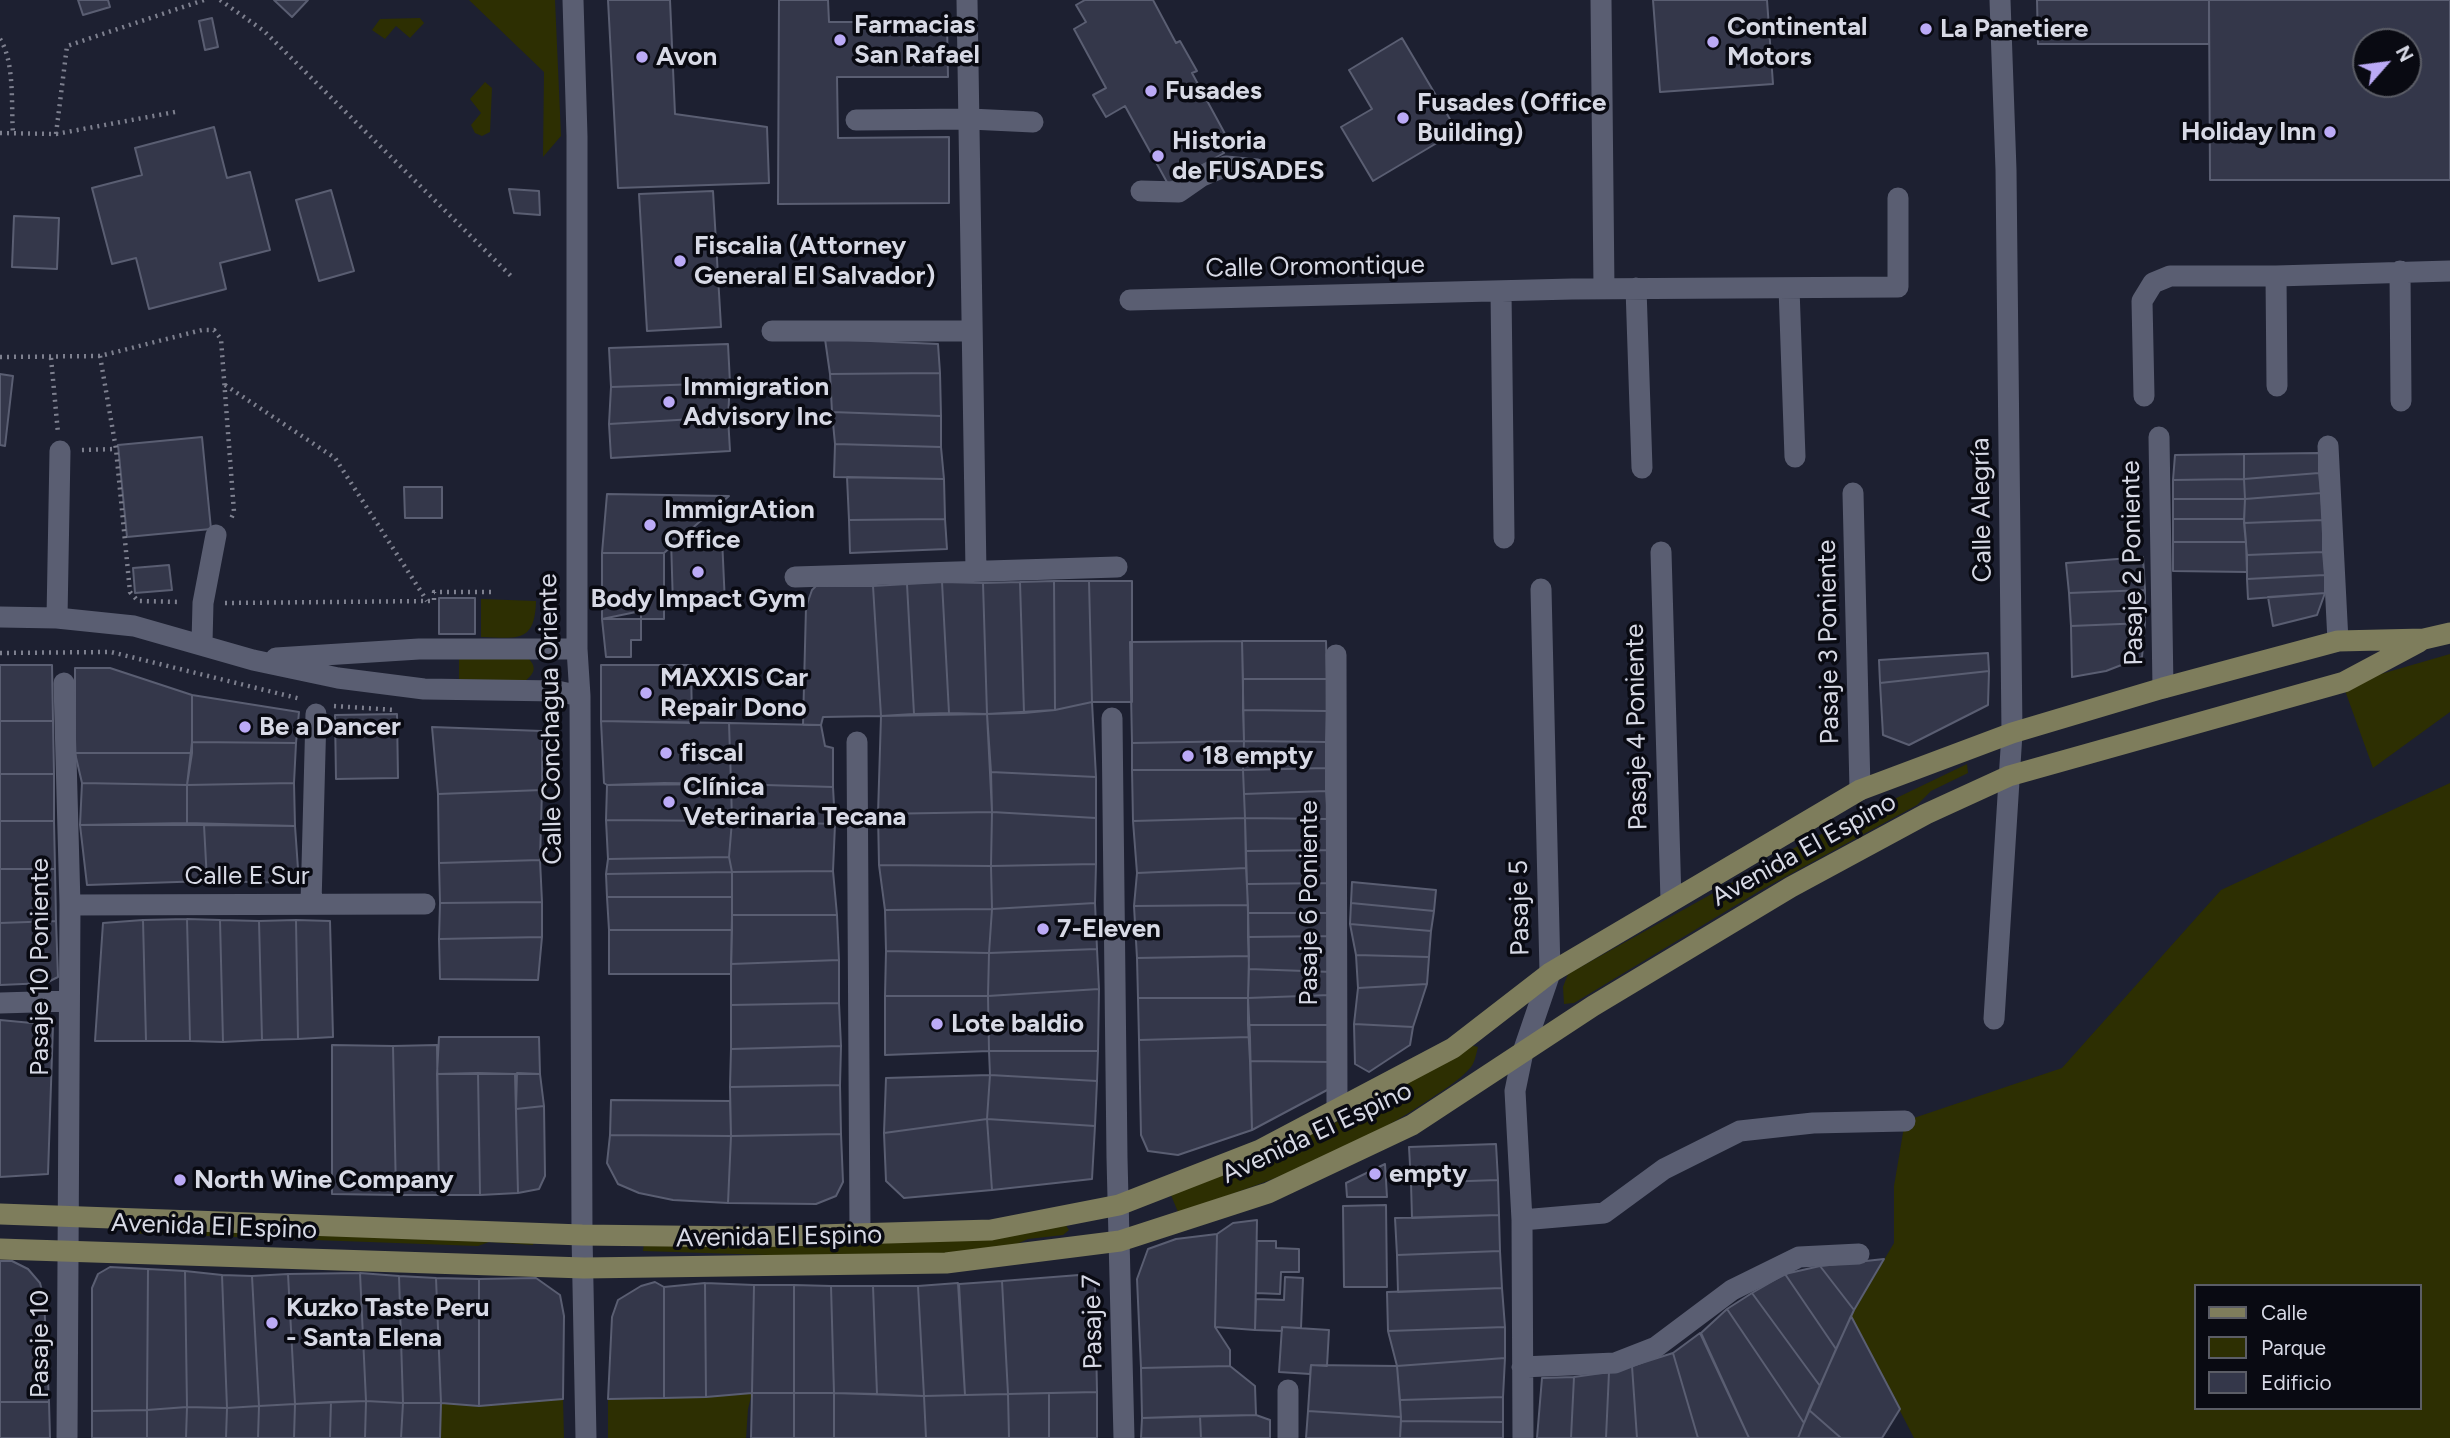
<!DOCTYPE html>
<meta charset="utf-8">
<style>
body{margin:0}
#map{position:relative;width:2450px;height:1438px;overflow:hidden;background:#1d2031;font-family:Figtree,sans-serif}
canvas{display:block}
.legend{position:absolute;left:2194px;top:1284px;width:228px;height:126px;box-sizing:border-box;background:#090a12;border:2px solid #5b5d66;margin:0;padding:9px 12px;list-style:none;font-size:21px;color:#d7d9e5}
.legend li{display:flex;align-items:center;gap:14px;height:35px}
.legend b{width:35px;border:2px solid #5b5d66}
.north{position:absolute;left:2352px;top:28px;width:70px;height:70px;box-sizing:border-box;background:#090a12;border:2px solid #5b5d66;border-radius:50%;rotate:62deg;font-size:19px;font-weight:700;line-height:28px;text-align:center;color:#d7d9e5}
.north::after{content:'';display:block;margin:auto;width:24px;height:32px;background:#bbaaf6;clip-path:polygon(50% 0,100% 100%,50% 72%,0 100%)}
</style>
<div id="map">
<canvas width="2450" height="1438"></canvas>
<ul class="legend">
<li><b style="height:9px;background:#7e7d5c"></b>Calle</li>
<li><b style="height:19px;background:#2d2f02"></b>Parque</li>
<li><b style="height:19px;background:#34374a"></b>Edificio</li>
</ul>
<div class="north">N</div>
</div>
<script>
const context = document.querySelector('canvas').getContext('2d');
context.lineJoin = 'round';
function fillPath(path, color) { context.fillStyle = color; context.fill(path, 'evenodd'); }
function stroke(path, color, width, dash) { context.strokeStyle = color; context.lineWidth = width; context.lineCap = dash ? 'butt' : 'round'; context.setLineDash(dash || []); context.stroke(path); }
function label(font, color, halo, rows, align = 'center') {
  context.font = font + ' Figtree,sans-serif'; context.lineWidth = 7; context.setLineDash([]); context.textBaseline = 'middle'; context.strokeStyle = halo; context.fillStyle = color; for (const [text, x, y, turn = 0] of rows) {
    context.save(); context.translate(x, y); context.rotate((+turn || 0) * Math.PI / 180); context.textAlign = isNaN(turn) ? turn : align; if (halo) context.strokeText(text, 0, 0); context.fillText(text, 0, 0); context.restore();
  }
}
const green = new Path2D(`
 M469 0H555L561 136 543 157 544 72Z
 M420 18 424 23 410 38 396 26 385 39 372 30 380 19Z
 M485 82 492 88 490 132 482 136 475 133 471 125 481 113 470 99Z
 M481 599 536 601C535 644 516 638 481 637Z
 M524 654C536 665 538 671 524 682L459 681V655Z
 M2450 654V712L2373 768 2343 685Z
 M1967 764 1968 773 1931 791 1917 805 1761 890 1574 1003 1564 1004 1563 987 1568 974 1805 842Z
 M2450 783V1438H1914L1851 1316 1894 1243V1186L1905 1121 2062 1068 2221 890ZM2196 1286H2420V1408H2196Z
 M1470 1045 1478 1047C1476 1054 1475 1062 1471 1067 1458 1082 1440 1092 1424 1103 1349 1153 1263 1185 1178 1212L1168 1188 1331 1125 1372 1103Z
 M124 1222 534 1241 533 1245 489 1242 478 1246 124 1233Z
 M1065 1224 1069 1230 1063 1235 1028 1239 1008 1248 920 1255H767L643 1251 644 1242 866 1245Z
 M752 1393 748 1409 746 1438H608V1399L706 1397Z
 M563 1399 564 1438H440L441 1403Z`);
const building = new Path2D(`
 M78 0H108L110 7 83 15Z
 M274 0H308L292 17Z
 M608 0H670L675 114 767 127 769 183 618 188Z
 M779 0H828L829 22H947L948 77H837L838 138 949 137V203L778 204Z
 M1085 0H1153L1176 43 1180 41 1197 71 1192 73 1230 143 1221 147 1224 153 1168 184 1125 106 1106 117 1093 95 1106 88 1074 29 1086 22 1076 5Z
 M1653 0H1767L1773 84 1660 92Z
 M2037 0H2209V44H2038Z
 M2209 0H2450V180H2210ZM2366 42H2408V84H2366Z
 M212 18 218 47 205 50 199 21Z
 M1402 38 1457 131 1373 181 1341 127 1372 109 1349 70Z
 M214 127 227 178 250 172 270 250 220 263 226 289 149 309 136 258 112 264 92 188 142 175 135 148Z
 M509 189 539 191 540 215 514 213Z
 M331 190 354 271 319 281 296 200Z
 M713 191 721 327 647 331 639 194Z
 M14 216 59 218 57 269 12 267Z
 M825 339 938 344 940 373 830 374Z
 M728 344 730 383 611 387 609 348Z
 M940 373 941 416 832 412 830 374Z
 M0 374 13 376 5 446 0 445Z
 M730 383 728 417 609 424 611 387Z
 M832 412 941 416V447L835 444Z
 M728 417 730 451 611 458 609 424Z
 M202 437 211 529 127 537 118 445Z
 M835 444 941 447 944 479 834 477Z
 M2319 453V473L2244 479V454Z
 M2244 454V479L2173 480 2175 455Z
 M2319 473 2321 493 2245 499 2244 479Z
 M847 477 944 479 945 519 849 520Z
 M2244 479 2245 499H2173V480Z
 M404 487H442V518H405Z
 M2321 493 2323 520 2244 523 2245 499Z
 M607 494 729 496 664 553H602Z
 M2173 499H2245L2244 519H2173Z
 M945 519 947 549 850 553 849 520Z
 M2173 519H2244L2246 542H2173Z
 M2323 520V552L2247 555 2244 523Z
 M722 538 725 604 673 606 671 539Z
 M2173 542H2246L2247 572 2173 571Z
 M2323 552 2325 575 2247 579V555Z
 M602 553H664V619H602Z
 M2143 557 2145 590 2069 593 2066 563Z
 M169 565 172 590 135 593 133 568Z
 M2325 575V593L2248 599 2247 579Z
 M1054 581H1089L1092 702 1055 710Z
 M1054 581 1055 710 1024 713 1020 582Z
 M1089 581H1132V702H1092Z
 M942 582 949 713 914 714 907 584Z
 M942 582 983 583 987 714 949 713Z
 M1020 582 1024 713 987 714 983 583Z
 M907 584 914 714 881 716 873 586Z
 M816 586H873L881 716 823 717 821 725H803L806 607 812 590Z
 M2145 590V623L2071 626 2069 593Z
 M2325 593 2317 615 2273 626 2268 597Z
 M439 598H475V634H439Z
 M641 611V640H631V657H606L602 619Z
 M2145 623 2142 657 2106 671 2072 677 2071 626Z
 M1242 641 1244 741 1132 743 1130 642Z
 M1242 641H1326L1327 679H1243Z
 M1988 653 1989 671 1880 683 1879 660Z
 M0 665H52L53 721H0Z
 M601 665H691L692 723 601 721Z
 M75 668H110L192 695V753H75Z
 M1989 671 1988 705 1909 745 1883 735 1880 683Z
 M1243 679H1327V711L1243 710Z
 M192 695 299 712 296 743 192 742Z
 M1092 702 1096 777 991 772 987 714 1055 710Z
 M1243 710 1327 711 1326 742 1244 741Z
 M397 714 398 778 336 779 335 715Z
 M987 714 992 812 878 814 881 716Z
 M0 721H53L54 774H0Z
 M601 721 729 723 731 784 607 785 604 783Z
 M729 723 821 725 825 746 833 748V787L731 784Z
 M432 727 542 731V790L438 794Z
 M1244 741 1326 742V768L1243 770Z
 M1244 741 1243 770H1132V743Z
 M192 742 296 743 294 783 187 785Z
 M75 753H192L187 785 82 783Z
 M1326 768V791L1244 794 1243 770Z
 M1132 770H1243L1245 818 1133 821Z
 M991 772 1096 777V818L992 812Z
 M0 774H54V821H0Z
 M82 783 187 785V823L80 825Z
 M294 783 295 826 187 823V785Z
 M664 783 731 784 732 821 606 820 607 785Z
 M731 784 833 787 835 824 732 821Z
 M542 790 540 860 439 863 438 794Z
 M1326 791 1328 819 1245 818 1244 794Z
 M992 812 1096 818V864L991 866Z
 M992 812 991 866 879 865 878 814Z
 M1245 818 1328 819 1329 850 1246 851Z
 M1245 818 1246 868 1137 873 1133 821Z
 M606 820 732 821 729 857 608 859Z
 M0 821H54L55 869H0Z
 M732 821 835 824 833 871 732 872 729 857Z
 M80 825H204L207 881 87 885Z
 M204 825 295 826 299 883 207 881Z
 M1329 850 1331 883 1247 884 1246 851Z
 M729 857 732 872 606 874 608 859Z
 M540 860 542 902 440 903 439 863Z
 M1096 864 1095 903 992 909 991 866Z
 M879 865 991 866 992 909 885 910Z
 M1246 868 1248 905 1134 906 1137 873Z
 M0 869H55L56 921 0 923Z
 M833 871 837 915H732V872Z
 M732 872V897H607L606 874Z
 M1352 882 1436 890 1434 911 1351 903Z
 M1331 883 1330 913H1248L1247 884Z
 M607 897H732V930H609Z
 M542 902V937L439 939 440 903Z
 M1095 903 1097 949 989 953 992 909Z
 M1351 903 1434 911 1431 931 1350 924Z
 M1248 905 1249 956 1137 958 1134 906Z
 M992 909 989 953 886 951 885 910Z
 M1248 913H1330L1331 936 1248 937Z
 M732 915H837L839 960 731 964Z
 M187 919 220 920 223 1042 190 1041Z
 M187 919 190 1041H146L143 920Z
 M143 920 146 1041H95L103 923Z
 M220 920 259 921 262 1040 223 1042Z
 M296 920 330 921 333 1037 298 1039Z
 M296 920 298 1039 262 1040 259 921Z
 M56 921 58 977 46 983 0 985V923Z
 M1350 924 1431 931 1429 957 1356 955Z
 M609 930H732L731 974H609Z
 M1331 936 1332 972 1249 969 1248 937Z
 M542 937 538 980 440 979 439 939Z
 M1097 949 1099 989 988 996 989 953Z
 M886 951 989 953 988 996H885Z
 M1356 955 1429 957 1427 984 1358 988Z
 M1249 956 1248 998H1138L1137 958Z
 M839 960V1003L731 1005V964Z
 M1249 969 1332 972 1330 995 1248 998Z
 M1427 984 1413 1027 1354 1024 1358 988Z
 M1099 989 1098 1051H989L988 996Z
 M1330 995 1331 1025H1248V998Z
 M885 996H988L989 1051 885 1055Z
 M1138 998H1248L1250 1037 1139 1040Z
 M839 1003 841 1046 731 1049V1005Z
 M0 1020 53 1025 48 1174 0 1177Z
 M1354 1024 1413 1027 1410 1045 1369 1072 1355 1064Z
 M1248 1025H1331V1062L1250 1061Z
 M439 1037H539L540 1074H437Z
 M1250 1037 1252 1130 1178 1155 1148 1151 1141 1135 1139 1040Z
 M332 1045 393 1046 396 1195 332 1194Z
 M437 1045 439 1195H396L393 1046Z
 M841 1046 840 1085 730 1087 731 1049Z
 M989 1051H1098L1097 1081 990 1075Z
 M1250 1061 1331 1062 1329 1089 1252 1130Z
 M478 1073 480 1195H439L437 1074Z
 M478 1073 515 1074 518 1193 480 1195Z
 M517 1073 540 1074 544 1106 516 1109Z
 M990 1075 1097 1081 1095 1126 987 1119Z
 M990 1075 987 1119 884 1133 886 1078Z
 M840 1085 841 1134 731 1136 730 1087Z
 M611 1100 730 1101 731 1136 610 1135Z
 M544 1106 545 1176 539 1189 518 1193 516 1109Z
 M987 1119 1095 1126 1092 1179 992 1190Z
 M987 1119 992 1190 904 1198 886 1181 884 1133Z
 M841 1134 843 1182 836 1196 816 1204 728 1203 731 1136Z
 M610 1135 731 1136 728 1203 673 1200 639 1193 618 1184 607 1163Z
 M1496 1144 1498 1180 1411 1183 1409 1147Z
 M1385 1164 1387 1197H1347L1346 1183Z
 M1498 1180 1499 1215 1412 1218 1411 1183Z
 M1386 1205 1387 1287H1344L1343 1206Z
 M1499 1215 1500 1251 1397 1255 1395 1218Z
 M1257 1220 1255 1330 1215 1327 1217 1234 1233 1223Z
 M1217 1234 1215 1327 1230 1350V1366L1141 1368 1137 1279 1148 1249 1176 1239Z
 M1257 1241H1276V1248L1299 1249V1272H1281L1280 1294 1256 1293Z
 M1500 1251 1502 1288 1398 1292 1397 1255Z
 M1884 1259 1854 1310 1820 1266Z
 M0 1261H12L28 1269 40 1283 44 1299 49 1402H0Z
 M1820 1266 1854 1310 1836 1349 1785 1274Z
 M110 1267 148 1269 147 1410 92 1411V1288L98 1274Z
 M148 1269 185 1271 187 1407 147 1410Z
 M185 1271 222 1275 227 1408 187 1407Z
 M360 1273 399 1276 403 1403 366 1401Z
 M360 1273 366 1401 295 1404 288 1274Z
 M288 1274 295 1404 259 1406 252 1276Z
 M1785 1274 1836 1349 1820 1386 1752 1293Z
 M222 1275 252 1276 259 1406 227 1408Z
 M1079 1275 1088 1277 1095 1286 1097 1392 1008 1394 1002 1281Z
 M399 1276 436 1278 441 1403H403Z
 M1285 1277 1303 1278 1301 1328 1282 1327V1331L1255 1330 1256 1299 1284 1300Z
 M436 1278 479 1279V1406L441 1403Z
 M536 1278 560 1295 564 1316 563 1399 479 1406V1279Z
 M1002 1281 1008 1394 965 1395 959 1284Z
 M655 1282 664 1287V1398L608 1399 612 1317 618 1300 641 1286Z
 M705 1283 706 1397 664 1398V1287Z
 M705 1283 754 1285 752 1393 706 1397Z
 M958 1283 965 1395 924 1396 918 1286Z
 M754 1285H794V1393H752Z
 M794 1285 831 1286 834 1393H794Z
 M831 1286H873L877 1394 834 1393Z
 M873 1286H918L924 1396 877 1394Z
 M1502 1288 1505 1327 1388 1331 1387 1292Z
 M1752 1293 1820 1386 1804 1423 1727 1309Z
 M1727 1309 1804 1423 1798 1438H1749L1701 1333Z
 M1851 1316 1900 1409 1882 1438H1841L1809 1410Z
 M1282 1327 1329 1330 1327 1366 1311 1365 1310 1374 1279 1372Z
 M1505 1327V1358L1397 1366 1388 1331Z
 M1700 1333 1749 1438H1698L1673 1353Z
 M1673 1353 1698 1438H1637L1632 1366Z
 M1505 1358 1503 1397 1400 1400 1397 1366Z
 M1311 1365 1397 1366 1401 1417 1308 1411Z
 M1230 1366 1255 1386 1256 1415 1142 1418 1141 1368Z
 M1632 1366 1637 1438H1606L1609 1372Z
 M1609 1372 1606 1438H1571L1574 1377Z
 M1574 1377 1571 1438H1537L1542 1378Z
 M1097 1392V1438H1049V1393Z
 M752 1393H794V1438H751Z
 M794 1393H834V1438H794Z
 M834 1393 924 1396 926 1438H834Z
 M1049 1393V1438H1009L1008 1394Z
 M1008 1394 1009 1438H926L924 1396Z
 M1503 1397V1422L1401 1421 1400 1400Z
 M366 1401 365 1438H330L331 1402Z
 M366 1401 403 1403 401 1438H365Z
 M0 1402H49L50 1438H0Z
 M331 1402 330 1438H294L295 1404Z
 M403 1403H441L440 1438H401Z
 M295 1404 294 1438H258L259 1406Z
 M259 1406 258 1438H226L227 1408Z
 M187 1407 186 1438H147V1410Z
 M187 1407 227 1408 226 1438H186Z
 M147 1410V1438H92V1411Z
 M1809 1410 1841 1438H1798Z
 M1308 1411 1401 1417 1400 1438H1306Z
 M1256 1415 1270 1420V1438H1201L1200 1416Z
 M1200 1416 1201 1438H1141L1142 1418Z
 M1401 1421 1503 1422V1438H1400Z`);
const path = new Path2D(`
 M220 0 264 31 514 279
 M0 39C15 62 11 106 13 134
 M0 133 56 134 175 112
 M56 134 67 46 204 0
 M100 356 116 449 130 592 138 601 181 602
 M0 357 100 356 202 330H214L221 339 234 512 230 521
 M51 358 58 433
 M225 385 335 458 427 601
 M82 450 116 449
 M225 603 434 601V592H492
 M0 653 111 652 301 699
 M334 706 395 710`);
const minor = new Path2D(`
 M573 0 577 136V649L580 696 582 1235 586 1438
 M967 0 976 572
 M1601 0 1604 289
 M856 120 970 119 1033 122
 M1141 191 1179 192 1202 176 1226 166 1257 169
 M2400 271 2401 401
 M2276 276 2277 386
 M1636 288 1642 468
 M1789 288 1795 457
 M1501 291 1504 538
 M1130 300 1572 289 1898 287V198
 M772 331H971
 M2144 396 2142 301 2153 283 2170 276H2276L2450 271
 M2159 437 2163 688
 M2328 446 2338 641
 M1853 493 1860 790
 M1661 552 1671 901
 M795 577 1117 567
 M1541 589 1550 973 1523 1052 1515 1091 1522 1220 1604 1213 1664 1169 1740 1131 1813 1123 1905 1121
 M0 617 57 618 134 626 253 660 338 678 424 689 557 691 580 696
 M57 618 60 451
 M202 643 203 603 216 535
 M1336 655 1337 1109
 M276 658 419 649H577
 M64 683 70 905 67 1438
 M1112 718 1117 1158 1124 1438
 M857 742 860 1233
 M311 904 316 714
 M70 905 425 904
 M0 1003 69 1001
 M1994 1019 2012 733 2006 170 2000 0
 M1522 1220 1523 1438
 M1522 1367 1615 1363 1656 1347 1732 1290 1799 1257 1859 1254
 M1288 1438V1390`);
const major = new Path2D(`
 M0 1214 582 1235 750 1237 991 1230 1119 1205 1260 1150 1453 1048 1550 973 1860 790 2012 733 2163 688 2338 641 2424 639 2450 633
 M0 1249 584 1268 946 1263 1120 1241 1268 1193 1412 1125 1593 1006 1791 887 1926 814 2009 776 2344 682 2419 642`);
const markers = [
 [1926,29,7,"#bbaaf6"],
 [840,40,7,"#bbaaf6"],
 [1713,42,7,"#bbaaf6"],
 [642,57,7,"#bbaaf6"],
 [1151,91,7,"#bbaaf6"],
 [1403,118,7,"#bbaaf6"],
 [2330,132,7,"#bbaaf6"],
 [1158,156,7,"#bbaaf6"],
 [680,261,7,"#bbaaf6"],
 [669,402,7,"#bbaaf6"],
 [650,525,7,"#bbaaf6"],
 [698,572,7,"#bbaaf6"],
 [646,693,7,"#bbaaf6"],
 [245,727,7,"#bbaaf6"],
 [666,753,7,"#bbaaf6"],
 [1188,756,7,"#bbaaf6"],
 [669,802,7,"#bbaaf6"],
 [1043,929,7,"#bbaaf6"],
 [937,1024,7,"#bbaaf6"],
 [1375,1174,7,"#bbaaf6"],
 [180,1180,7,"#bbaaf6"],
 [272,1323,7,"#bbaaf6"]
];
const poiNames = [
 ["Farmacias",854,25],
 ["San Rafael",854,55],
 ["Continental",1727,27],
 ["Motors",1727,57],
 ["La Panetiere",1940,29],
 ["Avon",656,57],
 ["Fusades",1165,91],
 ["Fusades (Office",1417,103],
 ["Building)",1417,133],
 ["Holiday Inn",2316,132,"right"],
 ["Historia",1172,141],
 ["de FUSADES",1172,171],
 ["Fiscalia (Attorney",694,246],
 ["General El Salvador)",694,276],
 ["Immigration",683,387],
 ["Advisory Inc",683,417],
 ["ImmigrAtion",664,510],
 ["Office",664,540],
 ["Body Impact Gym",698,599,"center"],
 ["MAXXIS Car",660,678],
 ["Repair Dono",660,708],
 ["Be a Dancer",259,727],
 ["fiscal",680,753],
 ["18 empty",1202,756],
 ["Clínica",683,787],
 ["Veterinaria Tecana",683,817],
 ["7-Eleven",1057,929],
 ["Lote baldio",951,1024],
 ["empty",1389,1174],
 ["North Wine Company",194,1180],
 ["Kuzko Taste Peru",286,1308],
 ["- Santa Elena",286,1338]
];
const streetNames = [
 ["Calle Oromontique",1315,267,-1],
 ["Calle Alegría",1982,510,-91],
 ["Pasaje 2 Poniente",2133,563,-91],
 ["Pasaje 3 Poniente",1829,642,-91],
 ["Calle Conchagua Oriente",551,719,-91],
 ["Pasaje 4 Poniente",1637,727,-91],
 ["Avenida El Espino",1804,850,-29],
 ["Calle E Sur",247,876],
 ["Pasaje 6 Poniente",1309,903,-90],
 ["Pasaje 5",1520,908,-91],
 ["Pasaje 10 Poniente",40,967,-90],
 ["Avenida El Espino",1317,1133,-25],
 ["Avenida El Espino",214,1227,2],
 ["Avenida El Espino",779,1237,-1],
 ["Pasaje 7",1093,1322,-91],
 ["Pasaje 10",40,1344,-90]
];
fillPath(green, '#2d2f02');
fillPath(building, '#34374a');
stroke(building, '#5a5e72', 2);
stroke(path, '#7e808f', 4.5, [2, 5]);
stroke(minor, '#5a5e72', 21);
stroke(major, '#7e7d5c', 21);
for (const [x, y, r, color] of markers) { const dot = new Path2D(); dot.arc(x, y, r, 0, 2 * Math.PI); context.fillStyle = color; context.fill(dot); stroke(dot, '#090a12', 2.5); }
label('bold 26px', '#d7d9e5', '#090a12', poiNames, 'left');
label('26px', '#d7d9e5', '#090a12', streetNames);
</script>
